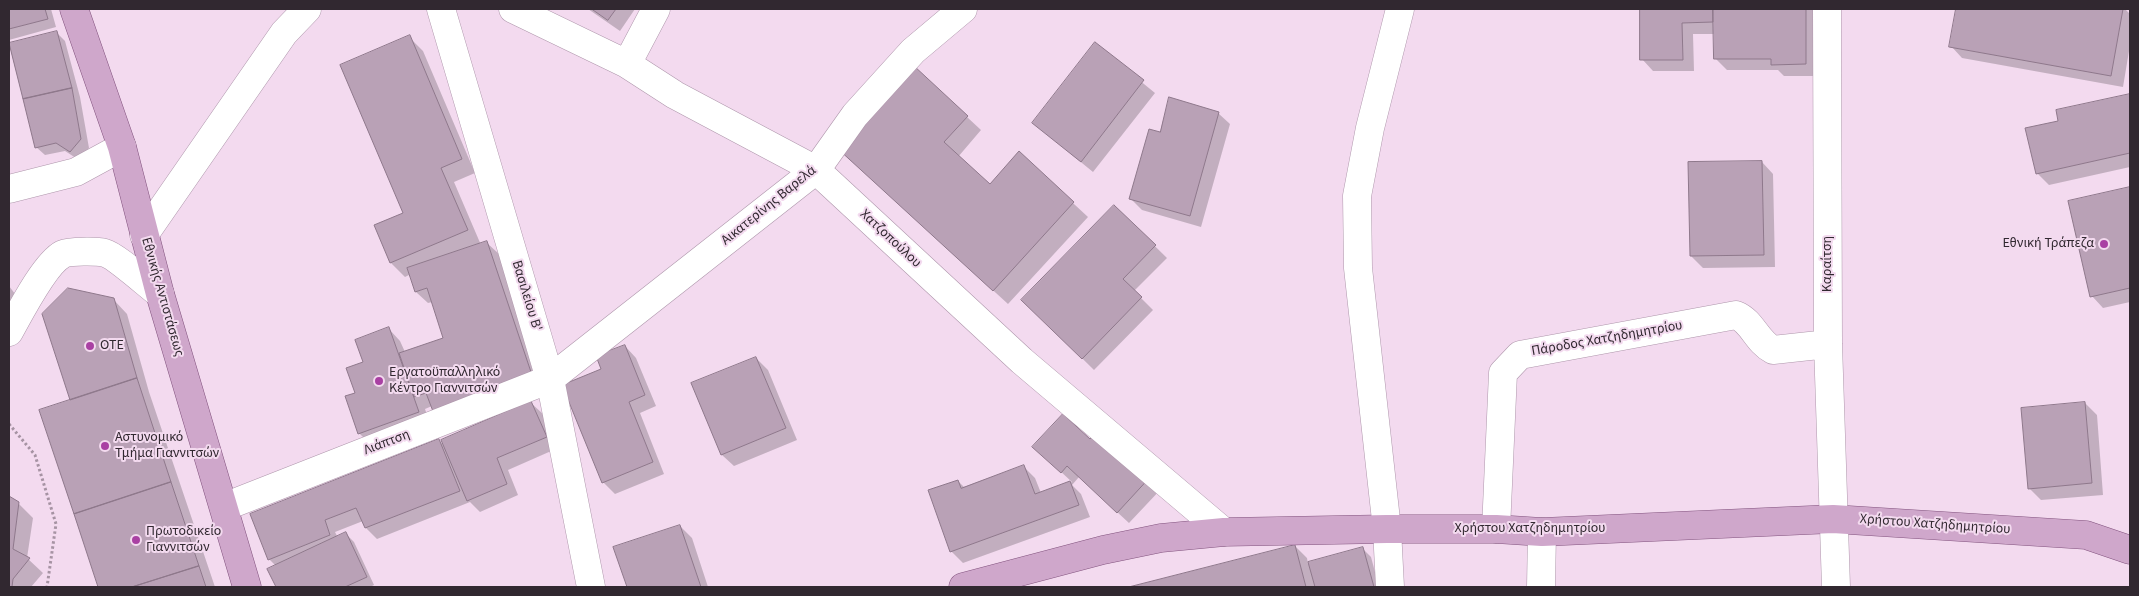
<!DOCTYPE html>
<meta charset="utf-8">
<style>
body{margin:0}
#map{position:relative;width:2139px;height:596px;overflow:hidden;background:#f3daef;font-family:"Source Sans 3",sans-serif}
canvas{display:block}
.frame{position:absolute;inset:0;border:10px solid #312830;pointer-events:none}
</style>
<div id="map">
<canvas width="2139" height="596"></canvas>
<div class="frame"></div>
</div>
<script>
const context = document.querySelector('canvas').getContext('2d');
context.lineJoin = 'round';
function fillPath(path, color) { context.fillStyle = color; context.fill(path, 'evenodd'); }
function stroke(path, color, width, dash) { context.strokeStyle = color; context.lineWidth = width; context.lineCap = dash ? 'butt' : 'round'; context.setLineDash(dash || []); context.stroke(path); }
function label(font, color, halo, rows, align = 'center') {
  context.font = font + ' "Source Sans 3",sans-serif'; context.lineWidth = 4; context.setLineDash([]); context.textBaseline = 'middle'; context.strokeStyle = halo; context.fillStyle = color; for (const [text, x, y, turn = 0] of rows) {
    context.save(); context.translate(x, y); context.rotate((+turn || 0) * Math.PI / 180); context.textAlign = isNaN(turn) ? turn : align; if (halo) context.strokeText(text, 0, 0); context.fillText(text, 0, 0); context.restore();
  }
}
const shadow = new Path2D(`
 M9 9H51L56 27 9 40Z
 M588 9H635L620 31Z
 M1641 9H1817L1818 76H1784L1778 70H1727L1715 58V34H1693L1694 71H1653L1642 59Z
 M1958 9H2125L2130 14V45L2123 87 1962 58 1951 46Z
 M57 33 65 41 80 97 89 148 79 160 65 151 45 155 36 147 9 44Z
 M409 37 423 51 475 173 454 182 481 245 487 243 499 254 545 393 432 406 425 409 430 424 371 445 359 433 356 393 365 363 389 329 400 341 405 352 445 339 432 302 428 303 416 292 411 274 405 277 391 263 376 226 405 214Z
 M1095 44 1155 93 1093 172 1033 123Z
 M2130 95V167L2049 185 2037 173 2059 121 2057 111Z
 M1218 113 1230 124 1201 227 1142 210 1130 198 1160 133Z
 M967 117 981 130 958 157 990 186 1019 153 1088 217 1008 304 853 162Z
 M1762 162 1773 174 1775 267 1703 268 1691 256Z
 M2130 188V302L2103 308 2092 296 2070 202Z
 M1114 206 1167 258 1134 291 1153 310 1094 370 1023 300Z
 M9 286 28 311 9 326Z
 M113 299 127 314 149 392 215 587H99L41 411 72 401Z
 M625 346 636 358 656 406 640 413 664 474 615 494 603 482V370Z
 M756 358 768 370 797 440 734 466 722 455 693 384Z
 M531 403 543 414 558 448 508 470 518 495 480 512 470 502 377 539 366 528 363 521 335 532 338 538 346 534 354 542 374 585 370 587H277L269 569 276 566 269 559 439 440 444 446Z
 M2085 403 2097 415 2103 495 2041 500 2029 488Z
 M1090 441 1162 488 1129 523 1079 477 1072 485 1081 494 1090 517 963 563 951 551 958 481 965 488 1024 467 1035 478 1041 493 1072 482 1046 458Z
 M9 498 18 503 33 518 27 558 43 573 31 587H9Z
 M680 526 692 538 708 587H628L615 548Z
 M1295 546 1307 558 1308 564 1363 549 1371 557 1379 587H1134Z`);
const building = new Path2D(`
 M9 9H45L48 19 9 29Z
 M592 9H616L608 20Z
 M1640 9H1713V22L1682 23 1683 60H1640Z
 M1713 9H1806V64L1771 65V59H1714Z
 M1956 9H2123L2111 76 1949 47Z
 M57 31 72 88 23 99 9 43Z
 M410 35 462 159 441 168 468 230 390 263 374 225 403 213 340 65Z
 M1095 42 1144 80 1081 162 1032 123Z
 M913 65 968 116 944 142 990 184 1019 151 1074 202 993 291 837 148Z
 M72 88 81 139 70 152 56 143 35 148 23 99Z
 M2130 94V153L2036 174 2025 128 2058 121 2056 110Z
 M1169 97 1219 112 1190 216 1129 199 1149 129 1160 132Z
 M1762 161 1764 255 1690 256 1688 162Z
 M2130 187V288L2090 297 2068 201Z
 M1114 205 1156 245 1123 279 1142 297 1082 359 1021 300Z
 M487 241 534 381 434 414 426 393 414 397 399 353 443 338 427 288 415 292 407 268Z
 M68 288 114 298 137 378 70 400 42 314Z
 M389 327 419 412 358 434 345 396 355 393 346 368 363 362 355 340Z
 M625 345 645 395 629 402 653 462 602 483 562 385 601 369 596 356Z
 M756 357 786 428 721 455 691 383Z
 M137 378 171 482 74 514 39 410Z
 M531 401 547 437 497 458 507 484 467 501 441 440Z
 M2085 402 2092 483 2028 489 2021 408Z
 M1063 414 1090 439 1100 428 1152 475 1117 513 1067 466 1061 473 1032 447Z
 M439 439 460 491 365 528 356 508 325 520 330 535 268 560 250 514Z
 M1024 465 1035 494 1070 481 1079 505 950 552 928 490 958 480 961 488Z
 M171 482 199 566 132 587H98L74 514Z
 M9 496 19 502 13 549 30 558 13 579 12 587H9Z
 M680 525 701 587H627L613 547Z
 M346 532 367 577 345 587H276L267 569Z
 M1295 545 1306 587H1129Z
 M1363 547 1374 587H1315L1308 562Z
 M199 566 206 587H132Z`);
const path = new Path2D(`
 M9 424 35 455 56 524 47 587`);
const minor = new Path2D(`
 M441 9 550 379 591 587
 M513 9 627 64 675 95 816 170 1022 361 1224 532
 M1827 9 1828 344 1836 587
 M627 64 656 9
 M9 189 76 172 122 147
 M144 235 284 33 307 9
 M9 332C19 314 45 263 63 254 70 251 97 251 105 253 116 256 149 286 160 294
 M224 507 550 379 816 170 855 115 913 51 963 9
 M1496 529 1503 373 1520 355 1736 315C1752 321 1757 342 1773 350L1828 344
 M1390 587 1387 529 1358 268 1357 196 1370 128 1400 9
 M1541 587 1542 532`);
const major = new Path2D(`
 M74 9 122 147 160 294 247 587
 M963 587 1103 550 1161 538 1224 532 1387 529H1496L1542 532 1833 519 2086 535 2130 550`);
const markers = [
 [2104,244,5,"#a940a3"],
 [90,346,5,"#a940a3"],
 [379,381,5,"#a940a3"],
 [105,446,5,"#a940a3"],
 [136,540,5,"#a940a3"]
];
const streetNames = [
 ["Αικατερίνης Βαρελά",769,206,-39],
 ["Χατζοπούλου",890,239,43],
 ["Καραίτση",1828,264,-90],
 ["Βασιλείου Β'",526,296,73],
 ["Εθνικής Αντιστάσεως",162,297,74],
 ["Πάροδος Χατζηδημητρίου",1607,339,-10],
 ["Λιάπτση",387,443,-21],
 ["Χρήστου Χατζηδημητρίου",1935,525,4],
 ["Χρήστου Χατζηδημητρίου",1530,529]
];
const poiNames = [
 ["Εθνική Τράπεζα",2094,244,"right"],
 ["ΟΤΕ",100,346],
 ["Εργατοϋπαλληλικό",389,373],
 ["Κέντρο Γιαννιτσών",389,389],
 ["Αστυνομικό",115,438],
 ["Τμήμα Γιαννιτσών",115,454],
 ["Πρωτοδικείο",146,532],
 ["Γιαννιτσών",146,548]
];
fillPath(shadow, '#0003');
fillPath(building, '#b9a1b6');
stroke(building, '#8e788b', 1);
stroke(minor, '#ae96ab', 29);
stroke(major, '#83547f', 29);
stroke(path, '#a693a3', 3, [2.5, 2.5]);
stroke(minor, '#fff', 28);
stroke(major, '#cfa7cb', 28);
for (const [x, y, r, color] of markers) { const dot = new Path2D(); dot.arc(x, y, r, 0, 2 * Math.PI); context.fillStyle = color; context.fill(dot); stroke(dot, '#f3daef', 2); }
label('14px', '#312830', '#f3daef', streetNames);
label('14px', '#312830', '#f3daef', poiNames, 'left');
</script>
